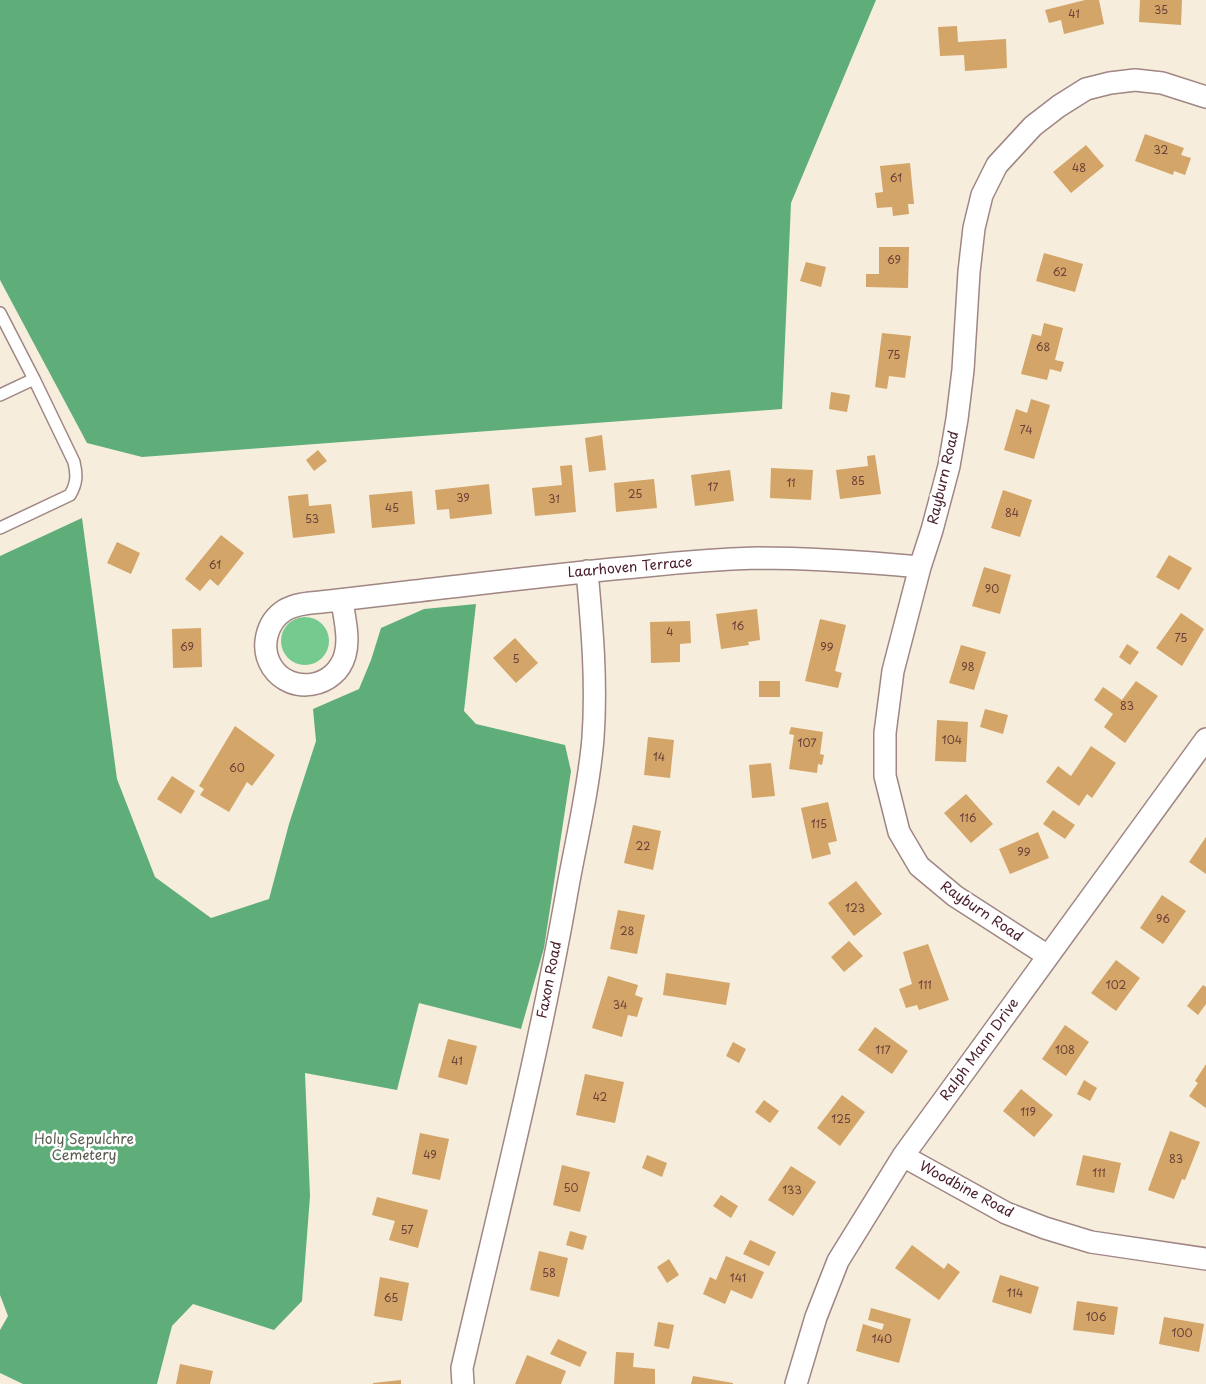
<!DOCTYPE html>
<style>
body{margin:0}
canvas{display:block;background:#f6eddc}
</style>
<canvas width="1206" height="1384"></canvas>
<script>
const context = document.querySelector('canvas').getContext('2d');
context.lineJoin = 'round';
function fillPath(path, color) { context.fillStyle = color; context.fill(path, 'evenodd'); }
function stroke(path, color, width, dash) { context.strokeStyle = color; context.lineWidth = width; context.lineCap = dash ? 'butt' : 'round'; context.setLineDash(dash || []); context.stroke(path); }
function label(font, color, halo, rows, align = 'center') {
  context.font = font + ' "Playpen Sans",sans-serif'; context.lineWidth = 5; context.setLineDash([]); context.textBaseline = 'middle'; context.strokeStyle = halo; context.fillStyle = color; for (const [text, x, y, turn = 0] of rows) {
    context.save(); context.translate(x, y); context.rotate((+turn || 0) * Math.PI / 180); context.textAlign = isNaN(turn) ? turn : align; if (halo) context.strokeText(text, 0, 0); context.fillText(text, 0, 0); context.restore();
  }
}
const green = new Path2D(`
 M281 641a24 24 0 1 1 48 0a24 24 0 1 1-48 0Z`);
const forest = new Path2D(`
 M0 0H876L791 203 782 409 142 457 87 443 0 280Z
 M82 518 117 779 155 877 211 918 269 899 289 824 316 741 313 709 359 689 371 660 381 628 424 609 476 604 464 711 476 724 565 745 571 771 544 948 521 1029 419 1003 397 1090 305 1073 310 1196 302 1301 274 1330 193 1304 172 1326 157 1384H23L0 1373V1330L8 1316 0 1295V556Z`);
const building = new Path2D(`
 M1085 0H1099L1104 24 1064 34 1061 20 1049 23 1045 10Z
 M1140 0H1182L1181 25 1139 22Z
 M957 26 958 42 1006 39 1007 68 965 71 964 55 940 56 938 27Z
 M1145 134 1184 148 1181 155 1191 158 1185 175 1174 171 1173 175 1135 161Z
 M1086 145 1104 166 1071 193 1053 172Z
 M910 163 914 204H908L909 214 893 216 892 207 877 208 875 193 883 192 880 166Z
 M879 247H909L908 288 866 287V274H879Z
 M1044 253 1083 264 1075 292 1036 281Z
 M806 262 826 267 821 287 800 281Z
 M1044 323 1063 328 1055 360 1064 362 1061 372 1050 369 1047 380 1021 374 1032 334 1041 336Z
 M882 333 911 336 905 378 889 376 887 389 875 387Z
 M831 392 850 395 847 412 829 409Z
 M1031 399 1050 405 1034 459 1004 450 1016 409 1027 413Z
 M602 435 606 470 589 472 585 438Z
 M318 450 327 461 314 471 306 460Z
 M875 455 881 494 840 499 836 470 868 466 867 456Z
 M572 465 576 512 535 516 532 488 562 485 560 466Z
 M771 468 813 470 811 500 770 498Z
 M730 470 734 501 695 506 691 475Z
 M654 479 657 508 616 512 614 483Z
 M489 484 492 514 450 519 449 509 437 510 435 490Z
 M1003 490 1032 500 1020 537 991 528Z
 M412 491 415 524 372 528 369 495Z
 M308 494 309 506 331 504 335 533 293 538 288 496Z
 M221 535 244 553 218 586 210 579 200 591 185 579Z
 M117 542 140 553 131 574 107 563Z
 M1169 555 1192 568 1179 590 1156 577Z
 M984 567 1011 575 1000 614 972 606Z
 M757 609 760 640 748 642 749 645 721 649 716 614Z
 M1181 613 1204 629 1182 666 1156 648Z
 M820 619 846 625 835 671 842 673 838 688 805 681Z
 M690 621 691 643 680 644V662L651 663 650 622Z
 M201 628 202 667 173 668 172 629Z
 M515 638 538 663 516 683 493 658Z
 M1127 644 1139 652 1130 665 1119 657Z
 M961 645 986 652 974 690 949 683Z
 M759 681H780V697H759Z
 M1136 681 1158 696 1125 743 1104 727 1113 714 1094 700 1103 687 1122 700Z
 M985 709 1008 715 1003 734 980 727Z
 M937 720 968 722 966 762 935 761Z
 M235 726 275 755 252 786 247 782 229 812 200 795 204 789 199 786Z
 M791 727 823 732 820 754 824 755 822 765 818 764 817 773 789 769 794 735 789 734Z
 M648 737 674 740 670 778 644 775Z
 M1091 746 1116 763 1092 798 1087 794 1079 806 1046 782 1058 766 1071 776Z
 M771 763 775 796 752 798 749 765Z
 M172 776 195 791 181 814 157 799Z
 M966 794 993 824 971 843 944 813Z
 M828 802 837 841 828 843 831 854 812 859 801 808Z
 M1053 810 1075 825 1065 839 1043 824Z
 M633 825 661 831 653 870 624 863Z
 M1038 832 1049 858 1010 874 999 849Z
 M1206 837V874L1189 862Z
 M856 881 882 914 854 936 828 903Z
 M1162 895 1186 911 1163 944 1140 928Z
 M618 910 645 915 637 954 610 949Z
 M849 941 863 956 844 972 831 957Z
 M928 944 949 1000 919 1010 917 1005 906 1008 899 989 912 984 903 952Z
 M1116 960 1140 978 1116 1011 1091 993Z
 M666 973 730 983 726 1005 663 995Z
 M608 976 638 985 635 995 643 998 637 1017 628 1015 622 1037 592 1028Z
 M1203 985 1206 987V1004L1198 1015 1187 1006Z
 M1065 1025 1089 1042 1066 1076 1042 1059Z
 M875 1027 908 1051 892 1074 858 1050Z
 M448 1039 477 1046 467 1085 438 1077Z
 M733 1042 746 1049 739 1063 726 1056Z
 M1206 1064V1108L1189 1096 1198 1083 1195 1081Z
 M585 1074 624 1082 615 1123 576 1115Z
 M1084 1080 1097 1088 1090 1101 1077 1094Z
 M1021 1089 1053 1115 1034 1137 1003 1111Z
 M842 1095 865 1112 840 1146 817 1128Z
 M764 1100 779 1111 770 1123 755 1112Z
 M1170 1131 1200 1142 1185 1180 1182 1179 1174 1199 1148 1190Z
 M420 1133 449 1139 440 1180 412 1174Z
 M647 1155 667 1163 662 1177 642 1168Z
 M1083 1155 1121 1163 1114 1193 1076 1185Z
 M562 1165 590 1172 580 1212 553 1205Z
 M791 1166 816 1182 793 1216 768 1200Z
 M721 1195 738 1206 731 1218 713 1206Z
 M377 1197 428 1210 418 1248 389 1240 395 1221 372 1215Z
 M570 1231 587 1236 583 1250 566 1245Z
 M750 1240 776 1252 769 1266 743 1254Z
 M912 1245 944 1269 948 1263 960 1272 939 1300 895 1268Z
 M539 1251 568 1258 559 1297 530 1290Z
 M726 1256 764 1272 752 1299 731 1290 725 1304 703 1294 710 1277 716 1280Z
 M669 1259 679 1275 667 1283 657 1267Z
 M1000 1275 1039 1287 1031 1314 992 1302Z
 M380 1277 409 1283 402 1321 374 1316Z
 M1077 1301 1118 1307 1114 1335 1073 1330Z
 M871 1308 911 1319 899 1363 856 1351 863 1324 882 1330 884 1324 868 1320Z
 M1164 1317 1204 1324 1199 1352 1159 1344Z
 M658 1322 674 1325 669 1349 654 1346Z
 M558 1339 587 1352 580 1367 550 1354Z
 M616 1352 634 1353 633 1367 655 1369V1384H614Z
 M527 1355 566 1371 561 1384H515Z
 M180 1364 213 1371 210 1384H176Z
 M693 1376 733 1383V1384H691Z
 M401 1380V1384H373V1383Z`);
const service = new Path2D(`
 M0 313 34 379
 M0 395 34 379 74 462C77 475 77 483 70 495L0 528`);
const minor = new Path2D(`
 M342 600C344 617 350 638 345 655 336 688 291 696 272 667 260 648 266 622 285 610 298 602 316 603 330 601 356 598 382 595 407 592 487 583 566 573 646 566 683 562 720 559 757 558 812 558 866 562 920 567
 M1048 956 955 896 919 866 899 832 885 776V733L893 671 920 567 932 530 949 466 957 419 963 370 969 272 974 228 982 195 997 165 1033 126 1059 106 1086 89 1110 83 1135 80 1162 83 1206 97
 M903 1156 1006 1213 1045 1228 1091 1242 1206 1259
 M463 1384 462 1368C499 1208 540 1048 568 886 577 837 589 787 593 738 597 682 592 626 587 571
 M796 1384 816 1317 838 1261 903 1156 1206 739`);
const numberNames = [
 ["35",1161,11],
 ["41",1074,15],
 ["32",1161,151],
 ["48",1079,169],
 ["61",896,179],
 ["69",894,261],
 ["62",1060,273],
 ["68",1043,348],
 ["75",894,356],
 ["74",1026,431],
 ["85",858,482],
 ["11",791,484],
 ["17",713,488],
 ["25",635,495],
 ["39",463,499],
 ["31",554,500],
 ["45",392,509],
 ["84",1012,514],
 ["53",312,520],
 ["61",215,566],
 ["90",992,590],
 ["16",738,627],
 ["4",670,633],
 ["75",1181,639],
 ["69",187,648],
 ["99",827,648],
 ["5",516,660],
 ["98",968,668],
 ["83",1127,707],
 ["104",952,741],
 ["107",807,744],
 ["14",659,758],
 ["60",237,769],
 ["116",968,819],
 ["115",819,825],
 ["22",643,847],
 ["99",1024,853],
 ["123",855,909],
 ["96",1163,920],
 ["28",627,932],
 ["111",925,986],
 ["102",1116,986],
 ["34",620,1006],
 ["117",883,1051],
 ["108",1065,1051],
 ["41",457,1062],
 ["42",600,1098],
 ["119",1028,1113],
 ["125",841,1120],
 ["49",430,1156],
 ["83",1176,1160],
 ["111",1099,1174],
 ["50",571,1189],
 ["133",792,1191],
 ["57",407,1231],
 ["58",549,1274],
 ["141",738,1279],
 ["114",1015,1294],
 ["65",391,1299],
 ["106",1096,1318],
 ["100",1182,1334],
 ["140",882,1340]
];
const streetNames = [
 ["Rayburn Road",944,478,-77],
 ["Laarhoven Terrace",630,568,-5],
 ["Rayburn Road",981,912,34],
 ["Faxon Road",550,980,-79],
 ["Ralph Mann Drive",980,1050,-54],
 ["Woodbine Road",966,1190,28]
];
const parkNames = [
 ["Holy Sepulchre",84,1140],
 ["Cemetery",84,1156]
];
fillPath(green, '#74ca8f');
fillPath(forest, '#5fae7a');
fillPath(building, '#d3a568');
stroke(service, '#a08684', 14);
stroke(minor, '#a08684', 24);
stroke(service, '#fff', 11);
stroke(minor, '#fff', 21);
label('11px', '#6c403a', null, numberNames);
label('14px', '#4a1f2b', '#fff', streetNames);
label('14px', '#595b4e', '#fff', parkNames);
</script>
